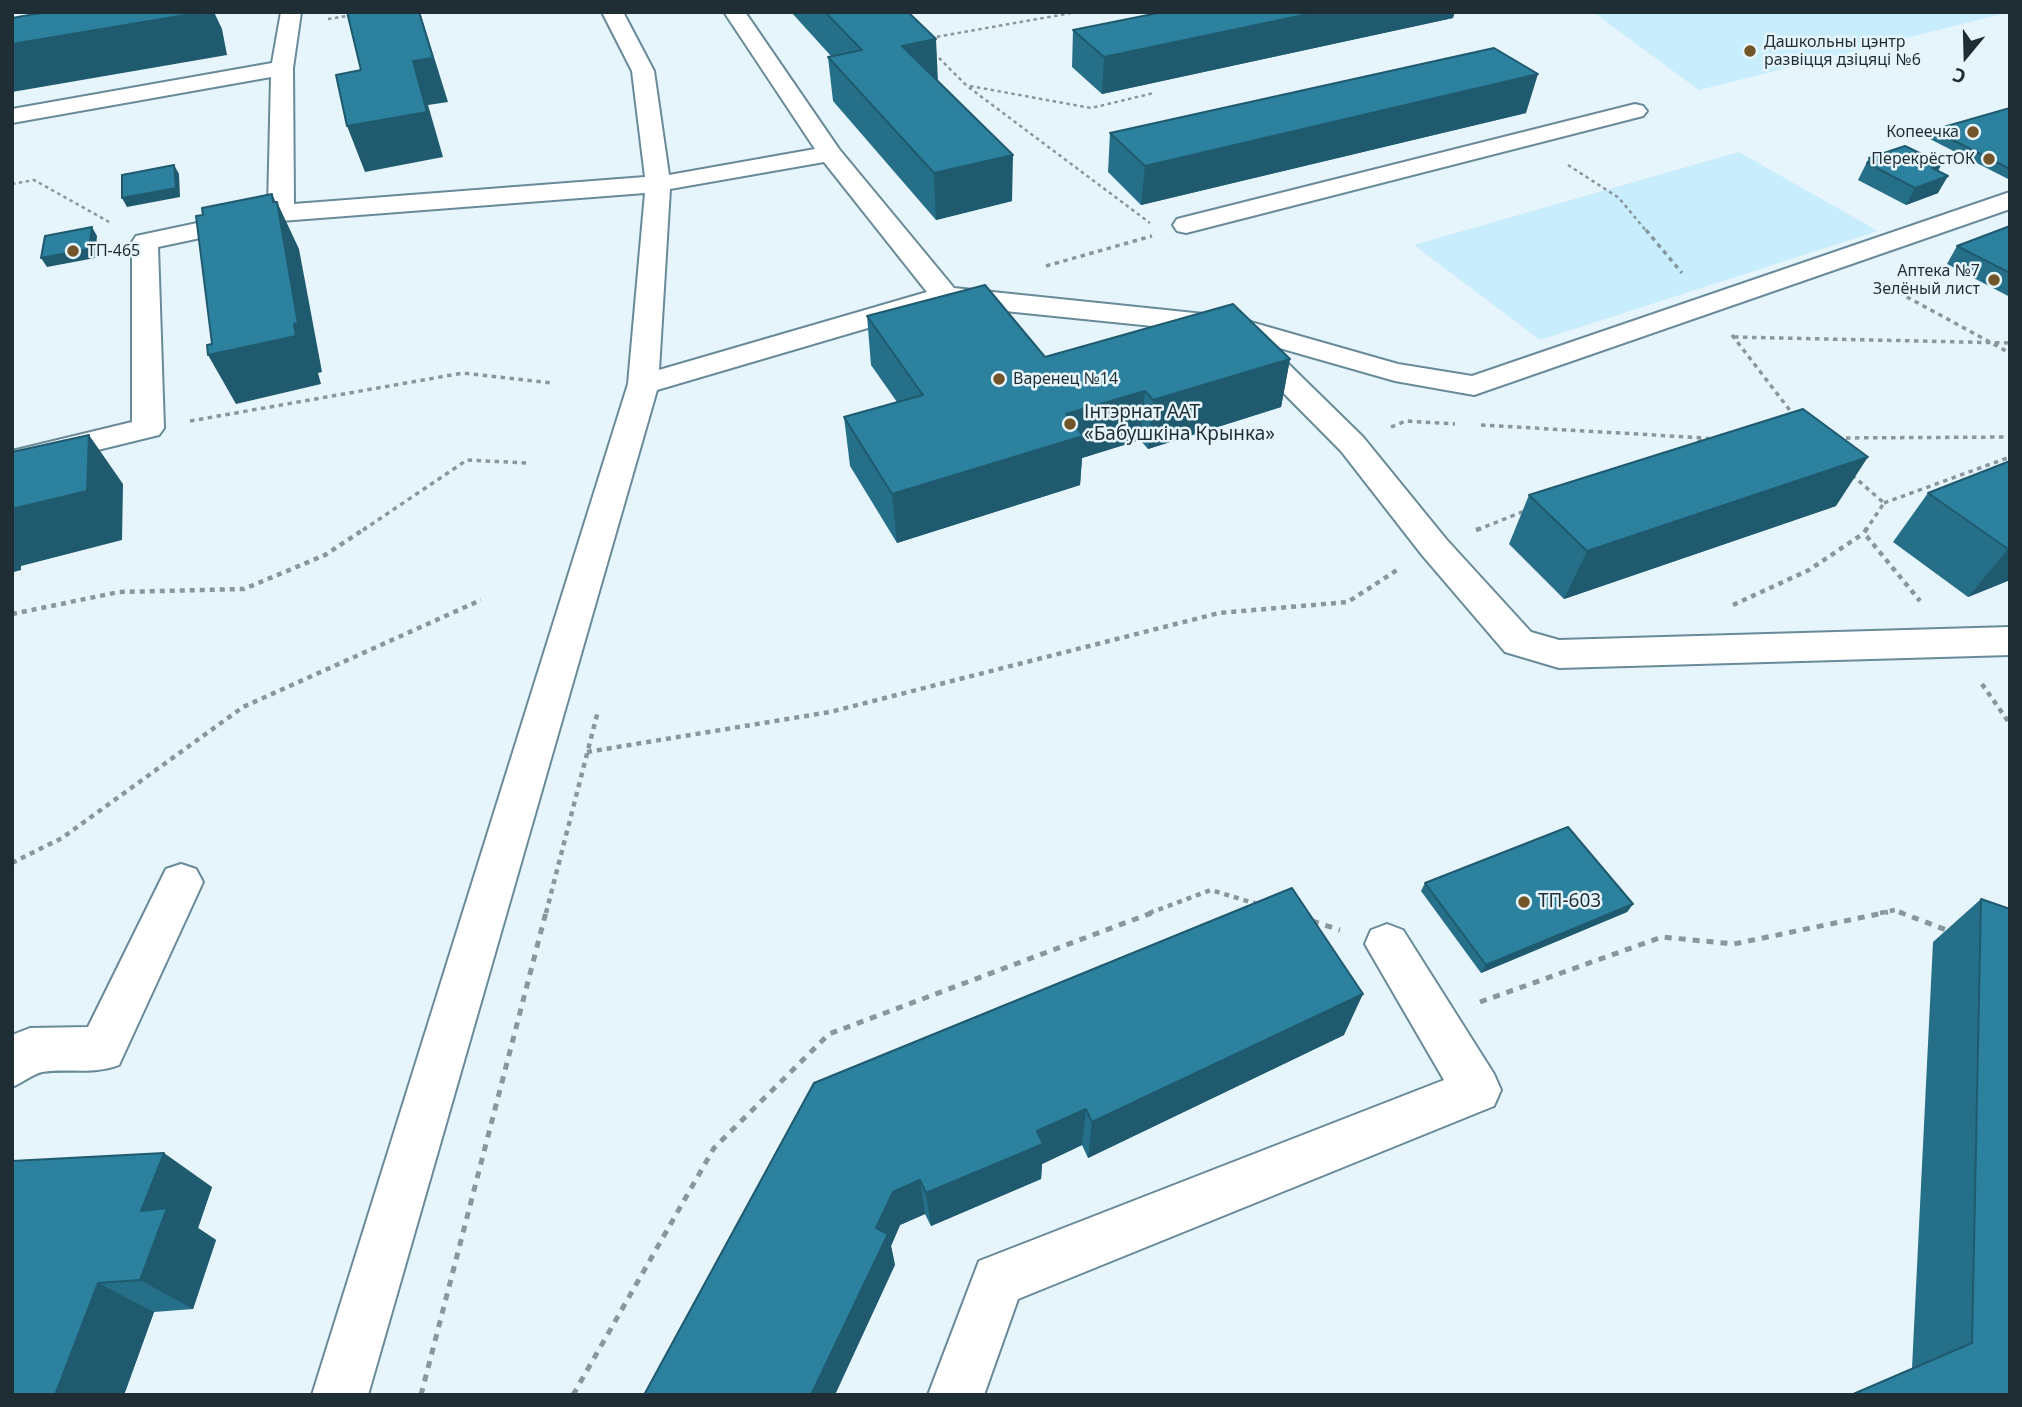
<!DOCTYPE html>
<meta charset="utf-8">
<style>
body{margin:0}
#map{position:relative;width:2022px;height:1407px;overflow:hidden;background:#e6f4fb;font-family:"Noto Sans",sans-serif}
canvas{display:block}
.frame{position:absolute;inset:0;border:14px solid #1f2e34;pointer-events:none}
.north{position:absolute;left:1931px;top:21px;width:70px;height:70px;-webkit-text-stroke:5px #e6f4fb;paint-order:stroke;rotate:199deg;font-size:19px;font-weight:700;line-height:28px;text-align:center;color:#1f2e34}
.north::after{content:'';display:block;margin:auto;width:24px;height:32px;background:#1f2e34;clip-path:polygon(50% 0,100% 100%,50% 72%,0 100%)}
</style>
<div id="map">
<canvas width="2022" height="1407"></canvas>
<div class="frame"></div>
<div class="north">С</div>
</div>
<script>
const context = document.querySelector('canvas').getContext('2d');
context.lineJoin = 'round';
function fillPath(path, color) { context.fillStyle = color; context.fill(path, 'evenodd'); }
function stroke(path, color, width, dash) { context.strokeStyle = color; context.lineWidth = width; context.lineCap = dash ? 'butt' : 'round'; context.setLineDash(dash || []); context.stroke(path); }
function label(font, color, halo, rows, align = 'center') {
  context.font = font + ' "Noto Sans",sans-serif'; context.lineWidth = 5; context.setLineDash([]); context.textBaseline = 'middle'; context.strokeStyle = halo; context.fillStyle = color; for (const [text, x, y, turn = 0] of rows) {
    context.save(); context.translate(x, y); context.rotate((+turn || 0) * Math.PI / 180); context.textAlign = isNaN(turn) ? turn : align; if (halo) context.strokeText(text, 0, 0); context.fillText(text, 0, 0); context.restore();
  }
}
const built = new Path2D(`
 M1593 12H2010L1699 90Z
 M1739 152 1878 231 1540 340 1414 245Z`);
const pathFar3 = new Path2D(`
 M328 19 353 15
 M930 38 1077 12
 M934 53 967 86 1150 223
 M970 86 1091 108 1154 93
 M1568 165 1619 198 1647 232
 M12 184 34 180 111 223`);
const pathFar2 = new Path2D(`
 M1646 230 1682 273
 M1046 266 1152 236
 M1883 284 2010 353
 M1732 335 1795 417
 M1734 337 2010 343
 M190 421 463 373 552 383
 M1481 425 1706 438
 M1391 427 1406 421 1455 424
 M1837 438 2010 437
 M1698 442 1709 438
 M1852 475 1884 503 1866 530
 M1884 503 2010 457
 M363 530 467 460 527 463
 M1477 530 1527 510`);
const pathFar1 = new Path2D(`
 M1867 528 1864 533 1920 601
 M1476 530 1482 528
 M1733 605 1809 570 1864 533
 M12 614 119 592 244 589 325 555 366 528
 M1982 684 2010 724
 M587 752 830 712 1219 613 1348 602 1397 570
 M12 863 62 838 243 707 481 600
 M546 913 598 711
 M1149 913 1211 890 1257 904
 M1880 913 1895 910 1903 913`);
const path = new Path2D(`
 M1899 912 1949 931
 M1312 921 1340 930
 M1480 1002 1662 937 1734 944 1888 912
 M421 1395 546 912
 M573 1395 714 1148 829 1034 1154 912`);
const minor = new Path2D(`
 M281 12H301L293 68 294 204 645 177 632 71 602 12H623L654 71 669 175 815 149 724 12H745L839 149 954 288 1233 317 1398 364 1472 376 2010 192V209L1474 395 1395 381 1269 345 1363 437 1446 539 1531 632 1559 640 2010 627V655L1559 668 1505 652 1422 555 1341 451 1239 348 1234 342 1238 337 1231 334 946 305 657 390 368 1395H312L628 384 645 193 281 221 158 247 164 428 159 435 12 471V451L132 422V242L136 236 268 208 271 77 12 123V109L272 63ZM824 162 927 292 659 370 670 189Z
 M1635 104 1643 106 1647 111 1643 116 1186 233 1177 231 1173 225 1177 219Z
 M181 864 196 869 203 882 119 1065C93 1075 68 1068 42 1072 33 1074 22 1083 12 1087V1035L30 1028 88 1027 166 869Z
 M1387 924 1403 930 1494 1074 1501 1090 1494 1106 1018 1299 984 1395H928L979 1261 1444 1080 1365 944 1371 930Z`);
const wall = new Path2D(`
 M791 12H908L938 81 1012 201 936 220 833 101 828 57 831 56Z
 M1453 18 1102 94 1072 67 1073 30Z
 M2010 108V180L1928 138 1933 130Z
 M1526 113 1141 205 1108 172 1110 133Z
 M1869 158 1938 171V193L1906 205 1858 180Z
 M2010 226V297L1947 264 1957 246Z
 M867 316 1045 357 1290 359 1281 407 1148 449 1140 440 1082 458 1080 485 897 543 850 466 844 417 897 402 871 365Z
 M2010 461V580L1968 597 1893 542 1928 493Z
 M1529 495 1836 506 1564 599 1509 544Z
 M1425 883 1633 904 1627 912 1481 973 1421 891Z
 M1981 899 2010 1395 1912 1368 1933 942Z
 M1344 1035 1088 1158 1082 1145 1042 1164 1041 1179 931 1226 925 1214 900 1225 891 1246 895 1265 814 1083Z
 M12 1161 212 1187 198 1228 216 1240 193 1309 154 1312 124 1395Z`);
const shadedWall = new Path2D(`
 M203 12H214L222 29 227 55 12 92V44Z
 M419 12H420L448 102 428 105 443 157 365 172 347 126 413 61Z
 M1318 12H1455L1453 18 1102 94 1104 57Z
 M936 39 938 82 902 46Z
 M1538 74 1526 113 1141 205 1145 166Z
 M1013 155 1012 201 936 220 934 173Z
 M1942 164 1932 181V168Z
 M174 165 179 174 180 197 127 207 122 198Z
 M1948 176 1938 193 1906 205 1915 188Z
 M272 194 278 207 277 202 299 249 322 372 318 373 321 384 236 404 208 355 273 202Z
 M92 227 97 236 95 258 47 267 41 258Z
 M1290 359 1281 407 1148 449 1153 400Z
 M1145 391 1140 440 1082 458 1080 485 897 543 892 494 1066 414Z
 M89 435 123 484 122 540 21 566V570L14 572 12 570V509Z
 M1868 457 1836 506 1564 599 1587 551Z
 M2010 548V580L1968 597 2008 549Z
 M1633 904 1627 912 1481 973 1486 965Z
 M1363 994 1344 1035 1088 1158 1092 1122Z
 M1086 1109 1082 1145 1042 1164 1041 1179 931 1226 926 1193 1037 1131Z
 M164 1153 212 1187 198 1228 216 1240 193 1309 140 1280 141 1211Z
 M920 1180 925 1214 900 1225 891 1246 895 1265 835 1395H811L876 1228 893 1192Z
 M98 1283 154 1312 124 1395H55Z`);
const building = new Path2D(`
 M46 12H203L12 44V18Z
 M347 12H419L433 58 413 61 427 112 347 126 336 75 361 70Z
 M825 12H908L936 39 902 46 1013 155 934 173 828 57 862 50Z
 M1163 12H1318L1104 57 1073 30Z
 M1494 48 1538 74 1145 166 1110 133Z
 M2010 108V169L1933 130Z
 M1905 146 1942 164 1932 168 1948 176 1915 188 1867 163 1874 160 1869 158Z
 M174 165 176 188 122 198V175Z
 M272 194 273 202H277L298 323 294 324 296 336 208 355 207 345 212 344 196 216 203 215 202 208Z
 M2010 226V273L1957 246Z
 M92 227 89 249 41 258 45 236Z
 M985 285 1045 357 1233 304 1290 359 1153 400 1145 391 1066 414 1083 436 892 494 844 417 923 395 867 316Z
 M1803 409 1868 457 1587 551 1529 495Z
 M89 435 87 491 12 509V452Z
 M2010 461V548L2008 549 1928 493Z
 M1568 827 1633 904 1486 965 1425 883Z
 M1292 888 1363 994 1092 1122 1086 1109 1037 1131 1043 1144 926 1193 920 1180 893 1192 876 1228 888 1234 811 1395H644L814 1083Z
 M1981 899 2010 909V1395H1851L1972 1343Z
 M164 1153 141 1211 167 1208 140 1280 98 1283 55 1395H12V1161Z`);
const markers = [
 [1750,51,7,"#725529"],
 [1973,132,7,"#725529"],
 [1989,159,7,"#725529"],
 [73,251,7,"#725529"],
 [1994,280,7,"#725529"],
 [999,379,7,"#725529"],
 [1070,424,7,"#725529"],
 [1524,902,7,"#725529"]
];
const farPoinames = [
 ["Дашкольны цэнтр",1764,42],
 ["развіцця дзіцяці №6",1764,60],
 ["Копеечка",1959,132,"right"],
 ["ПерекрёстОК",1975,159,"right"],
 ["ТП-465",87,251],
 ["Аптека №7",1980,271,"right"],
 ["Зелёный лист",1980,289,"right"],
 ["Варенец №14",1013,379]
];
const poiNames = [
 ["Інтэрнат ААТ",1084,413],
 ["«Бабушкіна Крынка»",1084,435],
 ["ТП-603",1538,902]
];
fillPath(built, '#c8edfc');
stroke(minor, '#688a99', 4);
stroke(pathFar3, '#88979d', 2.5, [3.5, 3.5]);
stroke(pathFar2, '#88979d', 3.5, [4.5, 4.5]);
stroke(pathFar1, '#88979d', 4.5, [5, 5]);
stroke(path, '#88979d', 5, [7, 7]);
fillPath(minor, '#fff');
fillPath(wall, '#266f89');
fillPath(shadedWall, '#1f5a6f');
fillPath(building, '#2c819f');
stroke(building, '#1f5a6f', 2);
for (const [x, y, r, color] of markers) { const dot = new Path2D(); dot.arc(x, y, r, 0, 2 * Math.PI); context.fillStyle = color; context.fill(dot); stroke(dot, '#e6f4fb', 2.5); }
label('16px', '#1f2e34', '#e6f4fb', farPoinames, 'left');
label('19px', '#1f2e34', '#e6f4fb', poiNames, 'left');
</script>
